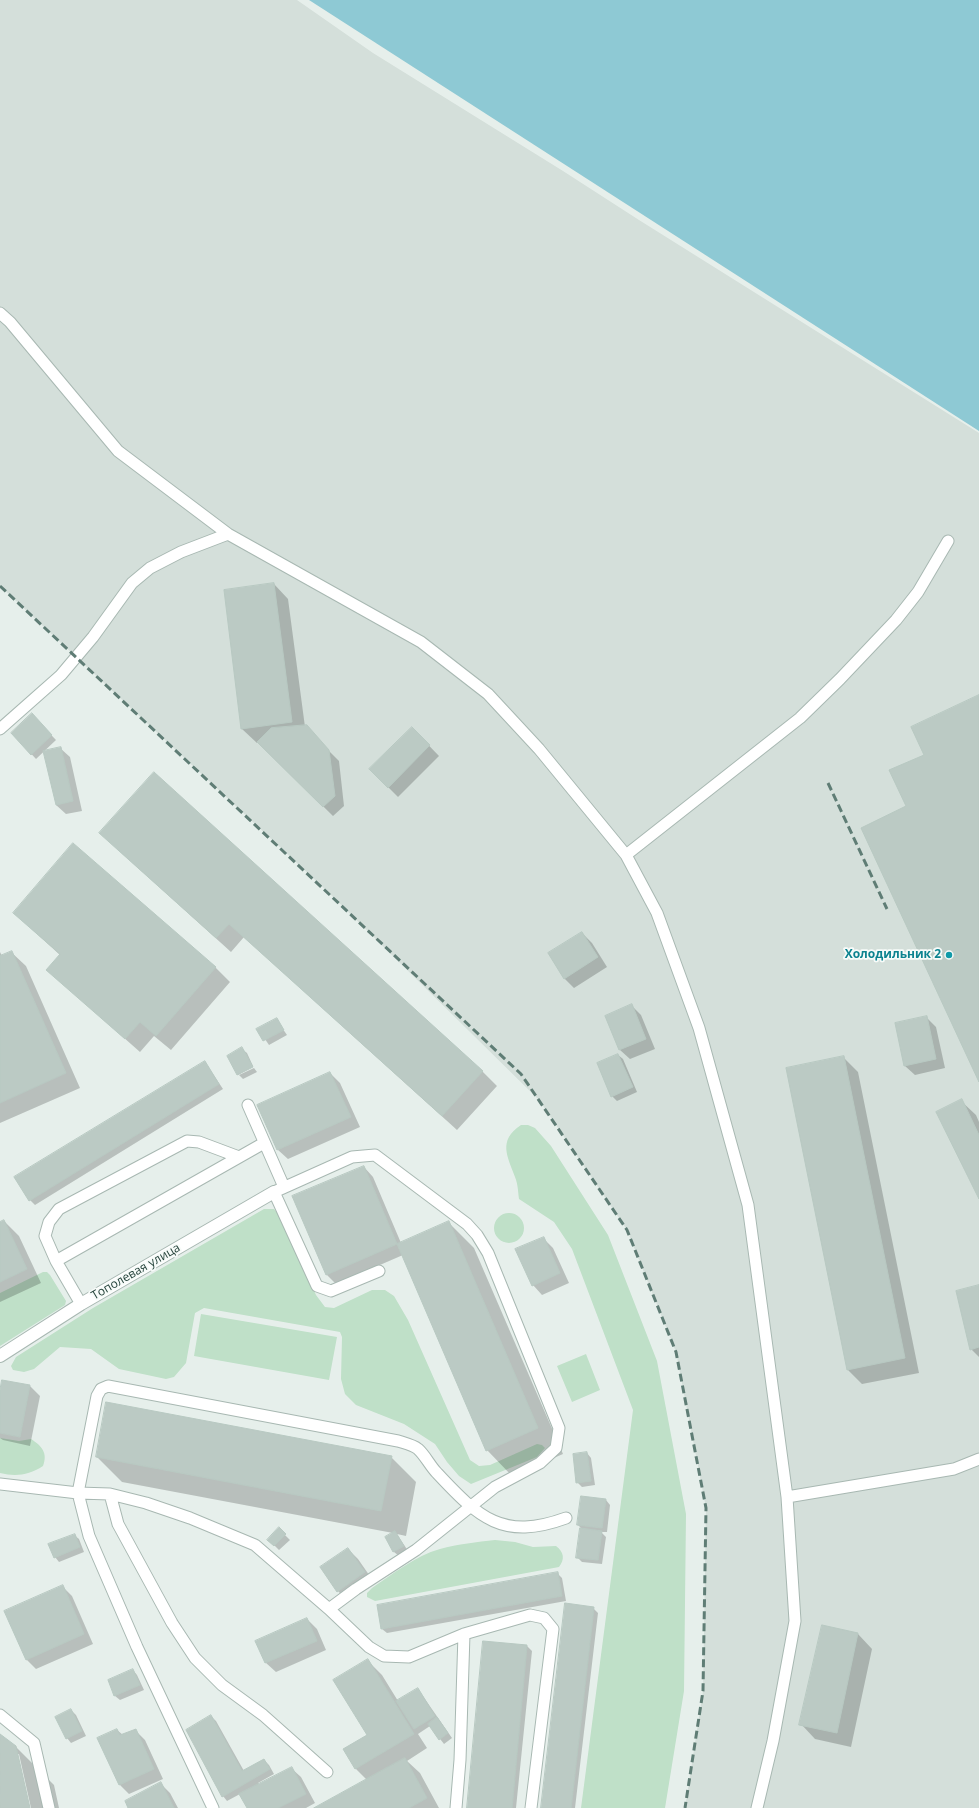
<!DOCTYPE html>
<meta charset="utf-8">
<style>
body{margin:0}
canvas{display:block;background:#e6efeb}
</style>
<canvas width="979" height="1808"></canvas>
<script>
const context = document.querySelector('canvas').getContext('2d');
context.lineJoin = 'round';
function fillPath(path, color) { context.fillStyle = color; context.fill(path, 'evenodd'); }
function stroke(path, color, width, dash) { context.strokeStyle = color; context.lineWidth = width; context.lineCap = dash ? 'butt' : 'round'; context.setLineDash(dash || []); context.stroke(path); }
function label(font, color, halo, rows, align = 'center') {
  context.font = font + ' "Open Sans",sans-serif'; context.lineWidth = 3.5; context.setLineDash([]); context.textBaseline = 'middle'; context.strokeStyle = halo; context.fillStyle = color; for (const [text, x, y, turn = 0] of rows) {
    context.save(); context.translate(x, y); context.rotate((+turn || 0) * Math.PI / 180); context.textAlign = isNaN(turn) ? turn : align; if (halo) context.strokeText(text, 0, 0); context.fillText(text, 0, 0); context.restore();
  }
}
const built = new Path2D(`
 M0 0H297L373 53 563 171 639 220 979 433V1808H685L703 1691 706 1508 676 1352 627 1230 539 1100 329 893 0 586Z`);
const green = new Path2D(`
 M521 1125H528L535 1128 551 1146 608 1235 657 1361 686 1514 684 1691 665 1808H581L633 1410 572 1249 554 1222 519 1199C518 1192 518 1184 515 1177 508 1157 497 1141 521 1125Z
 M264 1209H274L279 1215 316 1295 325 1307 334 1308 372 1290H385L394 1296 408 1320 470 1460 479 1466 490 1465 537 1444 542 1445 545 1448 537 1457 471 1484 459 1476 447 1462 435 1444 404 1424 356 1405 345 1394 341 1379 342 1337 340 1332 204 1308 195 1313 186 1363 174 1377 166 1379 119 1369 91 1349 60 1347 34 1369 24 1372 13 1370 11 1366 16 1357 93 1308Z
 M494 1228a15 15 0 1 1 30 0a15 15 0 1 1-30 0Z
 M43 1272H47L50 1275 66 1301 65 1305 0 1346V1293Z
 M201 1314 337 1337 329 1380 194 1356Z
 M586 1354 600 1390 572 1402 557 1366Z
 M0 1438 19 1441 31 1439C42 1446 48 1453 43 1466 29 1475 16 1477 0 1473Z
 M495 1540 515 1542 533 1547 556 1546C564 1552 565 1559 559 1567L375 1601 367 1597V1593L372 1588C393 1574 415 1556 440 1549 458 1544 477 1542 495 1540Z`);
const water = new Path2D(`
 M309 0H979V431Z`);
const shadow = new Path2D(`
 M274 584 288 599 305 727 339 761 344 806 333 816 259 743H257L242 729 225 591Z
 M32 715 56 740 36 759 12 733Z
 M412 728 439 756 398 797 370 769Z
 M60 748 70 757 82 811 66 814 56 805Z
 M115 847 482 1071 497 1086 457 1130 244 937 231 952Z
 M14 913 215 967 230 982 171 1050 154 1036 140 1052 47 970 60 955Z
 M582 933 592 943 607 967 574 988 564 978Z
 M0 952 2 956 11 952 26 966 80 1088 0 1123Z
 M631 1005 641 1015 655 1049 630 1059 620 1050Z
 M926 1017 936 1027 945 1068 915 1075 905 1066Z
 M276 1019 287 1035 269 1045 258 1029Z
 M242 1049 247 1053 253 1066 238 1075 229 1056Z
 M618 1055 623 1059 637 1092 617 1101 612 1096Z
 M844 1058 858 1072 919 1373 862 1384 848 1370 788 1069Z
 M205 1062 223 1089 35 1205 30 1200Z
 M254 1068 257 1072 243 1079 239 1075Z
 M330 1073 340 1083 360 1127 288 1159 278 1150 258 1105Z
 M961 1101 976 1115 979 1122V1196Z
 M364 1167 373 1177 401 1243 449 1223 474 1248 563 1454 512 1476 487 1450 403 1255 336 1284 326 1274Z
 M4 1221 19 1236 41 1283 0 1302V1223Z
 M543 1238 553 1248 569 1283 542 1295 533 1285Z
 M979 1287V1357L971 1349Z
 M3 1381 30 1386 40 1396 30 1446 3 1440 0 1438V1395Z
 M587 1453 591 1458 595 1485 582 1487 577 1482Z
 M97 1457H391L416 1482 406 1536 397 1534 408 1551 399 1556 394 1552 386 1537 393 1533 122 1482Z
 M606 1500 610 1505 607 1532H601L606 1537 602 1564 582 1562 577 1557 583 1530 578 1525Z
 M279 1529 290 1540 279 1550 269 1540Z
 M74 1535 79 1539 84 1552 59 1562 55 1557Z
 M348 1549 358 1559 374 1582 347 1601 338 1591Z
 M557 1573 562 1578 566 1601 387 1633 382 1629Z
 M63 1587 72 1596 93 1644 36 1669 26 1659Z
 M593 1608 598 1613 575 1808H542Z
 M307 1619 317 1629 326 1650 276 1672 266 1663 257 1641Z
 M823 1627 858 1634 872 1649 851 1747 815 1739 801 1724Z
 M484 1642 527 1646 532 1651 516 1808H468Z
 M368 1661 382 1675 398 1701 418 1689 452 1738 444 1744 430 1726 418 1734 427 1748 407 1761 420 1773 439 1808H316L367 1780 356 1769 345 1750 369 1735Z
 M133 1670 137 1675 144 1690 120 1700 115 1696 109 1680Z
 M71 1710 76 1715 86 1736 71 1743 67 1738Z
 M211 1716 216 1721 244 1771 264 1760 269 1765 274 1774 258 1783 259 1785 291 1768 301 1777 315 1803 306 1808H248L240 1794 227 1801 223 1796Z
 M117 1730 123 1735 135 1730 145 1740 163 1779 129 1794 120 1785 99 1738Z
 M0 1735 16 1747 54 1785 59 1808H31L19 1754H17L29 1808H0Z
 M161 1784 170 1793 178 1808H129Z`);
const building = new Path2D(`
 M274 583 292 722 241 729 224 590Z
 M979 695V1082L861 828 906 806 889 770 924 755 911 727Z
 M32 713 52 735 31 755 11 733Z
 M307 725 329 750 335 796 323 807 257 742 271 728Z
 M412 727 430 745 388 788 369 769Z
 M61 747 73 801 56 805 43 751Z
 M154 772 483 1071 442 1116 229 924 216 938 99 833Z
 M73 843 216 967 156 1036 140 1022 125 1039 46 970 60 954 13 913Z
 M582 932 598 957 564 979 548 953Z
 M12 951 66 1073 0 1103V956Z
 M632 1004 646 1039 619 1050 605 1016Z
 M927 1016 936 1059 904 1066 895 1023Z
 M277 1018 284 1030 263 1041 256 1029Z
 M242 1047 253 1067 237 1075 227 1056Z
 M618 1054 633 1087 611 1097 597 1063Z
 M844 1056 905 1358 847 1370 786 1068Z
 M205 1061 219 1084 29 1201 14 1177Z
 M330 1072 351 1117 277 1150 257 1105Z
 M962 1099 979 1135V1199L936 1112Z
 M364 1166 397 1244 326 1275 292 1196Z
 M4 1220 27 1269 0 1282V1222Z
 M449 1221 538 1428 486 1451 397 1244Z
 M544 1237 560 1273 532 1286 515 1249Z
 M979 1285V1347L970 1350 956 1291Z
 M2 1380 30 1385 20 1437 0 1433V1390Z
 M106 1402 392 1456 381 1511 96 1457Z
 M587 1452 591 1481 576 1483 573 1454Z
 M581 1496 606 1499 602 1528 577 1525Z
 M279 1527 286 1534 274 1546 267 1540Z
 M580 1528 602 1531 598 1560 576 1558Z
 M395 1531 404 1546 393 1552 385 1537Z
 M75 1534 80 1547 54 1558 48 1544Z
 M348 1548 365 1572 337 1592 320 1567Z
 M558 1572 562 1596 381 1629 377 1605Z
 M63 1585 84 1634 26 1660 4 1611Z
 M565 1603 594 1607 571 1808H541Z
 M307 1618 317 1641 265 1663 255 1641Z
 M822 1625 858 1633 837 1733 799 1725Z
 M483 1641 527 1645 512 1808H467Z
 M368 1659 414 1734 355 1769 343 1749 367 1735 333 1680Z
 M133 1669 140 1685 114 1696 108 1680Z
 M418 1688 435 1716 414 1729 396 1701Z
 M71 1709 82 1731 66 1739 55 1717Z
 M211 1715 242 1771 264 1759 270 1769 222 1797 186 1730Z
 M437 1717 448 1733 439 1740 428 1724Z
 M117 1729 120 1735 136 1729 154 1769 119 1785 97 1738Z
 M0 1734 16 1746 30 1808H0Z
 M405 1758 427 1798 409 1808H314Z
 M292 1767 306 1794 278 1808H247L239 1794Z
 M161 1782 174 1808H128L125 1801Z`);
const lane = new Path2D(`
 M0 313 10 322 118 451 228 534 421 642 488 694 539 749 626 855 657 913 699 1028 748 1205 787 1497 795 1621 773 1741 757 1808
 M0 729 61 675 93 637 132 583 150 568 181 552 228 534
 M626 855 800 718 840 679 896 620 918 592 948 541
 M248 1105 284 1187
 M56 1261 264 1143
 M81 1304 56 1261 45 1236 49 1222 59 1209 187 1141 199 1142 239 1157
 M0 1484 78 1493 89 1536 137 1647 213 1808
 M110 1494 118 1524 172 1623 195 1658 222 1685 263 1715 327 1772
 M787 1497 954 1469 979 1459
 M329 1609 356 1589 416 1550 495 1487 540 1463 556 1448 559 1428 488 1253 477 1235 467 1224 375 1155 352 1157 274 1192 317 1286 331 1291 379 1271
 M0 1715 34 1743 49 1808
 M456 1808 460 1760 464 1634
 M531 1808 553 1629 544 1618 530 1615 464 1634 409 1657 384 1656 369 1647 329 1609 255 1545 190 1518 146 1503 110 1494 78 1493 97 1396 101 1389 108 1386 398 1441C404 1443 413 1445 418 1449 425 1455 430 1466 437 1473 479 1518 503 1541 566 1518`);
const street = new Path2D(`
 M0 1356 81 1304 274 1192`);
const rail = new Path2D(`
 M0 586 521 1074 627 1230 676 1352 706 1508 703 1691 685 1808
 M828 783 887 909`);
const markers = [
 [949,955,4,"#0f9aa8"]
];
const cultureNames = [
 ["Холодильник 2",941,955]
];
const streetNames = [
 ["Тополевая улица",136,1272,-30]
];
fillPath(built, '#d4dfda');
fillPath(green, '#bfe0c8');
fillPath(water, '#8ec9d4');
fillPath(shadow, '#0003');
fillPath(building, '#bbcac4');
stroke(building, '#b8c9c2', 1);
stroke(lane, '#a8b8b2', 13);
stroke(street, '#a8b8b2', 14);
stroke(lane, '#fff', 11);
stroke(street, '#fff', 12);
stroke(rail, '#5f7d75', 3, [8, 4]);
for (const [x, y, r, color] of markers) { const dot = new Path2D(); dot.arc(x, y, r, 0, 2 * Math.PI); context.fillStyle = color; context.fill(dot); stroke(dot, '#f7fbf9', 1.5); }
label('bold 12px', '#0d838f', '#f7fbf9', cultureNames, 'right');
label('12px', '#24423a', '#f7fbf9', streetNames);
</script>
